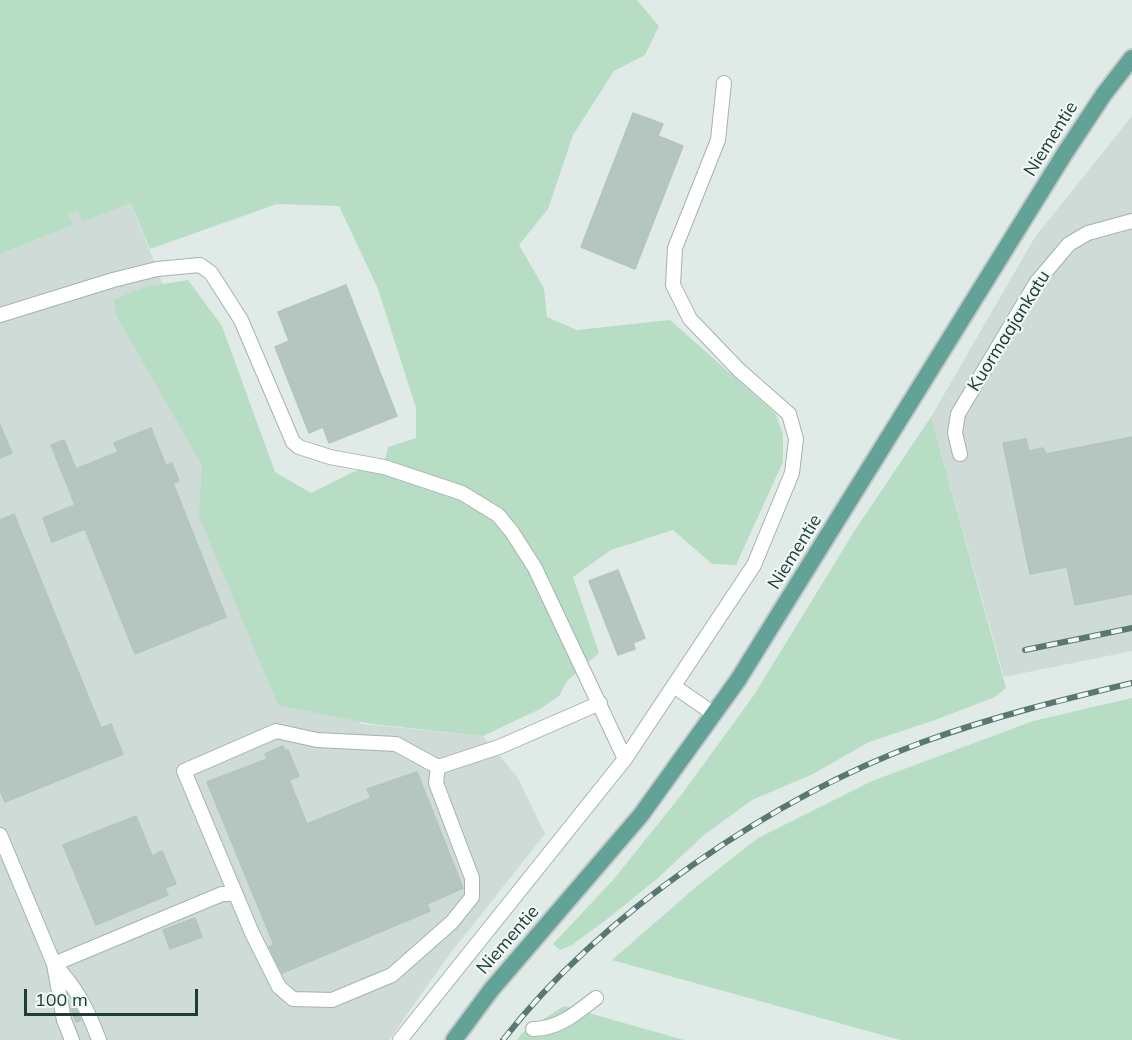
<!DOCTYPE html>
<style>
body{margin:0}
#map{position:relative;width:1132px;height:1040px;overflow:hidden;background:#e0ebe7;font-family:Mulish,sans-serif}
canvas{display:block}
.scale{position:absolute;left:24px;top:989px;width:174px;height:27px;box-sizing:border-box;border:3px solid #203c37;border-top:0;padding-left:8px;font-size:18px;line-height:21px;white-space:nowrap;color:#203c37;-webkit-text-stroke:4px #f0f8f5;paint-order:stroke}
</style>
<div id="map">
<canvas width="1132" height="1040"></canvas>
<div class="scale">100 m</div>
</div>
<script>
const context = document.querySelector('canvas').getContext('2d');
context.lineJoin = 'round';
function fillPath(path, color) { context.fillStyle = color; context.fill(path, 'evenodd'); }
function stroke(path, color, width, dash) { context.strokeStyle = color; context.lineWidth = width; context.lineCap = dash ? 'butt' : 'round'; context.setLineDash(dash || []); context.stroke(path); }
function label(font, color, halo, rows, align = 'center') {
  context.font = font + ' Mulish,sans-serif'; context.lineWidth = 4.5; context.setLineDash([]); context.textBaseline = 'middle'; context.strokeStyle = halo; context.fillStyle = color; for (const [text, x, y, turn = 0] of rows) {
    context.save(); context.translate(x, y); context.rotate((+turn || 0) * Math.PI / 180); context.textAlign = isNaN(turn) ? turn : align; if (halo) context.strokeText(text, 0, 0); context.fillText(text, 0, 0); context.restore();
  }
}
const built = new Path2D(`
 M1132 116V651L1004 677 931 417 1035 237Z
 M131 203 184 338 361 724 483 736 518 778 545 834 449 955 389 1040H0V254L73 225 69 215 78 211 83 221Z`);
const green = new Path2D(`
 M0 0H637L659 26 645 55 614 71 573 135 548 209 519 245 544 288 547 317 577 330 670 320 775 413 783 434V462L736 565 712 564 673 530 611 550 573 577 599 653 567 681 559 696 540 709 483 736 372 724 278 705 199 516 202 465 116 315 114 300 144 287 188 280 222 326 275 472 311 493 351 473 385 460 388 447 416 438V408L378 289 339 206 277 204 150 249 131 203 82 222 78 211 69 215 73 225 0 254Z
 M931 417 1006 688 995 697 935 720 869 742 813 774 752 800 704 835 658 878 606 920 572 945 560 950 553 944 613 880 682 794 754 695 855 530Z
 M1132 698V1040H900L612 960 697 886 758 838 872 781 1033 721Z
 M564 1006 684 1040H517L522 1033Z`);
const building = new Path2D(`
 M633 113 663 124 658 136 683 146 635 269 581 247Z
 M346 285 397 416 329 443 323 427 309 433 275 347 289 341 278 312Z
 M0 425 12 453 0 458Z
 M151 428 166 466 172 463 179 481 173 483 226 617 135 654 85 529 52 542 43 518 75 505 51 445 64 440 76 469 118 452 114 443Z
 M1132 437V594L1075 605 1067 567 1030 574 1003 443 1026 439 1029 451 1043 448 1046 454Z
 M14 514 101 728 111 724 123 754 5 802 0 790V520Z
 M618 570 645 638 633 643 635 649 618 655 589 581Z
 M283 746 285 751 288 750 299 776 289 780 307 824 371 798 367 789 417 772 463 888 427 904 430 911 282 973 269 947 274 945 207 782 267 759 265 754Z
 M136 816 152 856 162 851 176 884 165 888 168 895 96 925 63 845Z
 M195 918 202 937 170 949 163 930Z
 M74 1006 81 1020 76 1022 71 1008Z`);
const minor = new Path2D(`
 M0 315 113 280 157 269 200 265 211 273 241 320 293 442 299 447 330 457 384 467 462 493 498 515 512 532 535 568 625 759
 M960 454 955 433 958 414 1036 283 1069 244 1088 233 1132 221
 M675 687 714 714
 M276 731 317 740 396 744 438 767 436 783 472 878V897L452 922 392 975 332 1000 293 999 279 987 252 933 184 771Z
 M438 767 499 747 600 703
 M0 835 54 964 64 1020 72 1040
 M54 964 222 894H235
 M54 964C76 987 88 1010 99 1040
 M533 1029C559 1029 576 1013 596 998
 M400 1040 625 759 754 565 792 473 796 439 789 414 739 370 690 319 673 285 675 248 718 140 724 83`);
const major = new Path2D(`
 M454 1040 491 990 641 815 738 680 1065 153 1104 94 1132 58`);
const rail = new Path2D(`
 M1025 650 1132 628
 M503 1040C601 914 773 797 923 742 992 717 1061 700 1132 683`);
const streetNames = [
 ["Niementie",1051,139,-58],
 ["Kuormaajankatu",1009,331,-58],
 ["Niementie",795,552,-58],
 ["Niementie",508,940,-49]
];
fillPath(built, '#cedbd6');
fillPath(green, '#b8ddc5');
fillPath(building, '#b5c6c0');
stroke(building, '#b2c5bf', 1.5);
stroke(minor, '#a3b3af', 16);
stroke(major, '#c1c8c7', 20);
stroke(minor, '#fff', 14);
stroke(major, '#63a297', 16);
stroke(rail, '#5a7872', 6);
stroke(rail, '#f0f8f5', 4, [11]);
label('18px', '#203c37', '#f0f8f5', streetNames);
</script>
